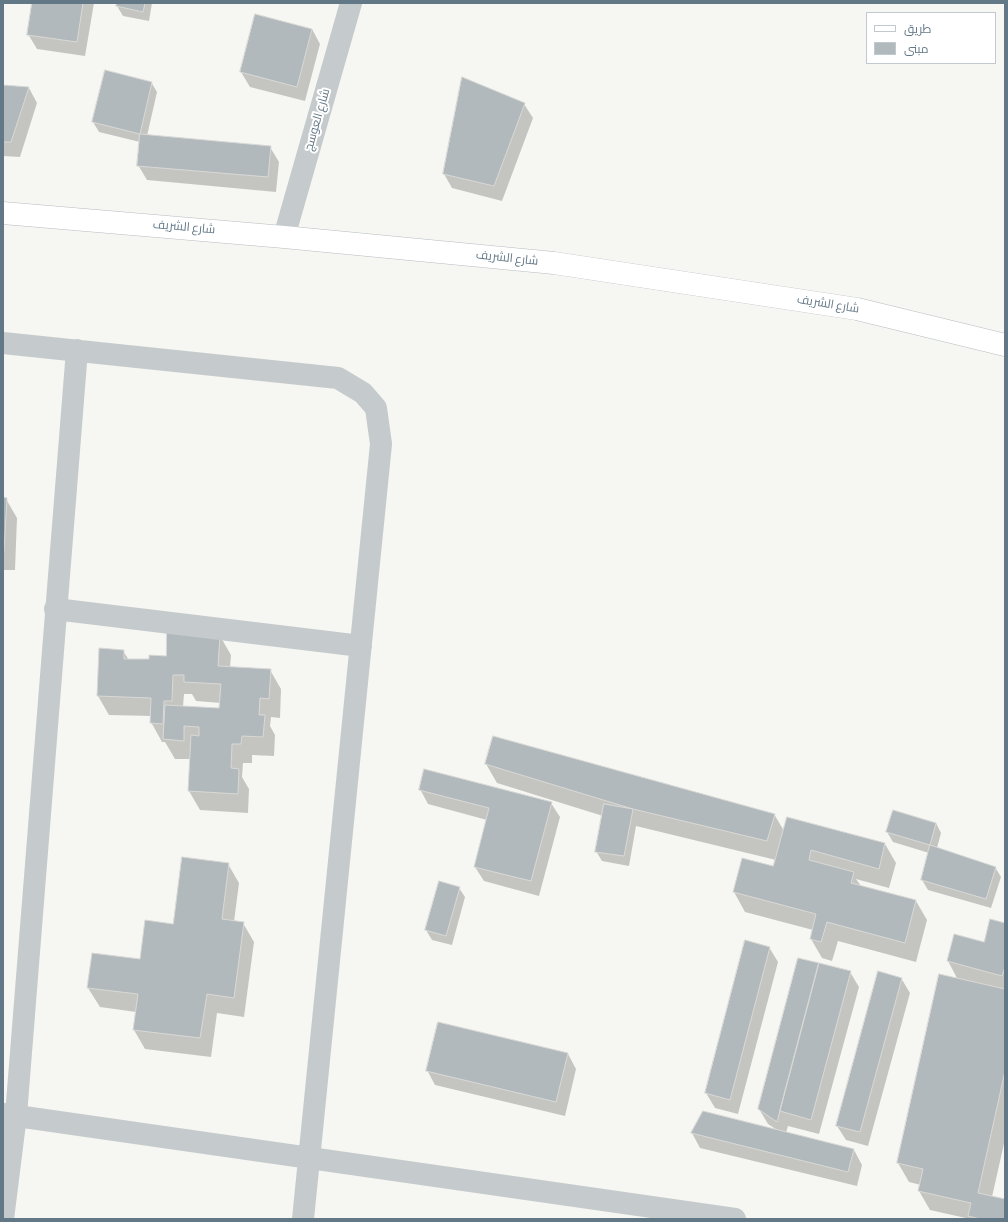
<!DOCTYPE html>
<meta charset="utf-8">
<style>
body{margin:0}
#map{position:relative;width:1008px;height:1222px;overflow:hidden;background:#f6f6f2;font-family:"Source Sans 3",Cairo,sans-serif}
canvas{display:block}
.frame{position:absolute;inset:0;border:4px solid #637886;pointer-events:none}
.legend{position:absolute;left:866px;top:12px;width:130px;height:52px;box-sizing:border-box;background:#fff;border:1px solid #c1c9cf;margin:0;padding:5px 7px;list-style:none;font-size:12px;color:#637886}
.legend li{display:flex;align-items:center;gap:8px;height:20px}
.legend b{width:20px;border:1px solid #c1c9cf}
</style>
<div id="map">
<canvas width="1008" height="1222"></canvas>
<div class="frame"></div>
<ul class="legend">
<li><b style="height:5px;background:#fff"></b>طريق</li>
<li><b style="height:11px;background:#b1b9bd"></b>مبنى</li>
</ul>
</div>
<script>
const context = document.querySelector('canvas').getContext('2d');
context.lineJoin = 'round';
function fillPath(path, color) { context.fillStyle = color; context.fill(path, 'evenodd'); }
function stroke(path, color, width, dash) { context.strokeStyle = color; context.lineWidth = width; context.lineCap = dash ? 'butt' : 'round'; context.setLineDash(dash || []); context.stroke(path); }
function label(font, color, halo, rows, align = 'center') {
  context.font = font + ' "Source Sans 3",Cairo,sans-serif'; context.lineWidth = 4; context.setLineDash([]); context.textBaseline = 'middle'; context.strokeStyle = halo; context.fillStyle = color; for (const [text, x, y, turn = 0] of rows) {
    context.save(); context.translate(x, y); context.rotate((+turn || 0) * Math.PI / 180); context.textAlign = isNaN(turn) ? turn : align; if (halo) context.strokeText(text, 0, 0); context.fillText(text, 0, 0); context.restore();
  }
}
const shadow = new Path2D(`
 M33 3H94L85 56 37 49 28 34Z
 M118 3H152L149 21 123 16 117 6Z
 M312 29 320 44 305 101 250 87 241 72Z
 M151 82 157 92 147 136 270 147 279 162 276 192 147 180 138 165 140 142 99 132 93 122Z
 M3 86 29 88 37 103 20 157 3 156Z
 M524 104 533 118 502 201 452 188 444 174Z
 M3 498 6 499 17 518 15 570H3Z
 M220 636 231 655 230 668 270 670 281 689 280 718 271 717 270 726 275 735 274 756 252 755V763H243L242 777 249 789 248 813 200 810 189 791 191 759H175L165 742H162L151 722V716L109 715 98 696 123 651 129 660H150L167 657ZM184 694H192L196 701 221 703 220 709 183 707Z
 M486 764 774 814 784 831 885 844 896 863 889 888 856 879 861 886 916 901 927 920 916 962 838 941 832 961 822 958 811 939 813 930 745 912 734 892 742 859 774 867 776 860 636 826 629 866 602 861 596 851 603 816 497 783Z
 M420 789 551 803 560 817 539 896 484 881 475 867 487 820 428 804Z
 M936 823 941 833 937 848 995 867 1001 877 991 908 928 890 922 880 929 853 893 842 887 832Z
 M228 864 239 883 234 922 243 923 254 942 244 1017 217 1013 211 1057 145 1049 134 1030 136 1012 100 1007 88 988 141 960Z
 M459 888 465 897 452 945 432 940 426 930Z
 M1005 924V1139L992 1197 1005 1200V1219H970L930 1210 919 1191 921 1185 909 1182 898 1163 958 980 948 961 984 943Z
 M769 947 778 962 738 1114 715 1108 706 1093Z
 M799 959 850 972 859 987 819 1134 788 1126 786 1133 854 1150 862 1165 857 1186 700 1148 692 1133 777 1130 768 1124 759 1109Z
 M901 978 910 993 868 1146 846 1140 837 1126Z
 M568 1054 576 1069 565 1116 435 1085 427 1070Z`);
const building = new Path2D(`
 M32 3H83L77 42 27 35Z
 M117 3H145L143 12 116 6Z
 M255 14 312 29 297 87 240 72Z
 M105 70 152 82 140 134 92 122Z
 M462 77 525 103 494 186 443 174Z
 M3 85 29 87 11 142H3Z
 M140 134 271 146 268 177 137 166Z
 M3 497 7 498 4 551H3Z
 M167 632 220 635 218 666 271 669 269 699 260 698 259 715H265L263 737 242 736 241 744H232L231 768 239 769 238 794 188 791 191 735 199 736V727L184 726V741L163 739 165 705 219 708 221 684 184 682V675H173L172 701H164L163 724 150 723 151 698 97 696 99 648 124 650V659H149V655L166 656Z
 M493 736 775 814 767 841 633 809 485 764Z
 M424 769 552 802 531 881 474 867 489 808 419 790Z
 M604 804 633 809 624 856 595 852Z
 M893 810 936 823 930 845 886 832Z
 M787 817 885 843 879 869 811 850 809 860 854 872 851 883 916 900 905 943 827 922 821 942 810 939 816 914 733 892 742 858 773 866Z
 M930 845 996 867 986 899 921 880Z
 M182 857 229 863 222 919 244 922 234 998 207 994 200 1038 133 1030 138 994 87 988 92 953 140 959 145 920 173 924Z
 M439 881 460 887 446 936 425 930Z
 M990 919 1005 923V967L1002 976 947 961 954 934 984 942Z
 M745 940 770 947 730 1100 705 1093Z
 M798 958 819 963 777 1122 758 1109Z
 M819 963 851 971 811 1120 780 1111Z
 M878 971 902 978 860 1132 836 1126Z
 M939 974 1005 989V1071L978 1193 1005 1199V1219H980L968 1216 971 1203 918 1191 923 1169 897 1163Z
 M438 1022 568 1053 556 1102 426 1071Z
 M703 1111 854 1149 848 1172 691 1133Z`);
const minor = new Path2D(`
 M284 237 351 3
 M3 343 338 378 363 393 376 408 381 444 303 1219
 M55 609 361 646
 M3 1114 735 1219
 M3 1219 16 1115 77 350`);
const secondary = new Path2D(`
 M3 213 284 237 554 263 857 309 1005 345`);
const streetNames = [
 ["شارع العوسج",318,120,-74],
 ["شارع الشريف",184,228,5],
 ["شارع الشريف",507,259,6],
 ["شارع الشريف",828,305,9]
];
fillPath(shadow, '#0003');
fillPath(building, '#b1b9bd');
stroke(building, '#d8d8d5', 1);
stroke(secondary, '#b7bdc1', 23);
stroke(minor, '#c5cacc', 22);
stroke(secondary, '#fff', 22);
label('12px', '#637886', '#fff', streetNames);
</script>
